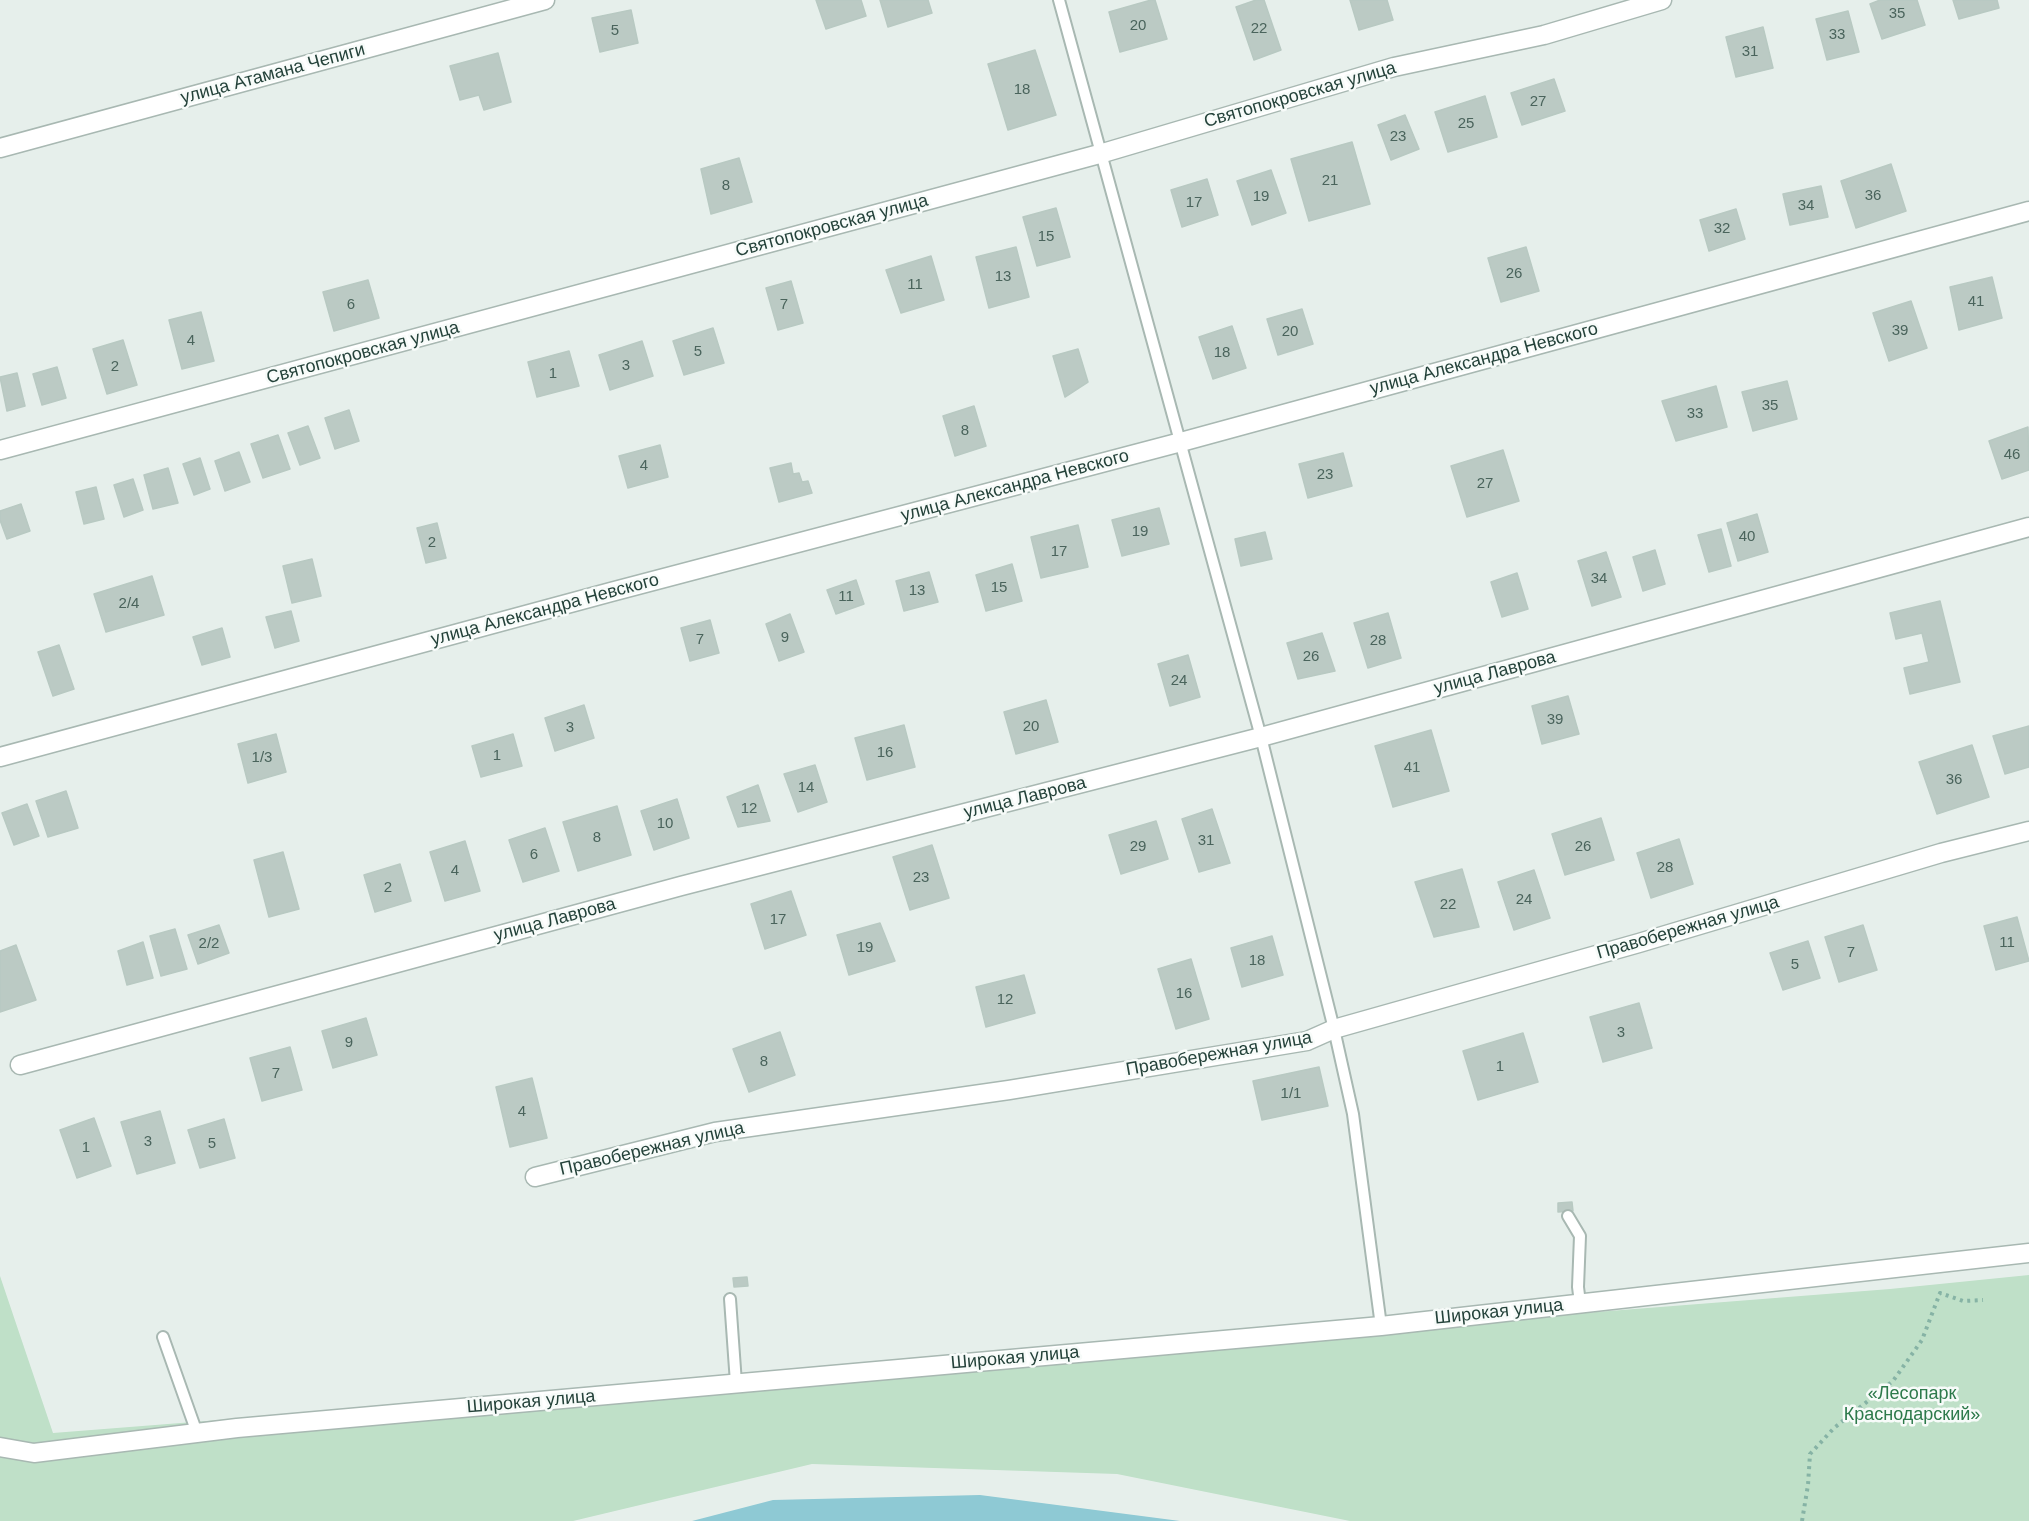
<!DOCTYPE html>
<meta charset="utf-8">
<style>
body{margin:0}
canvas{display:block;background:#e6efeb}
</style>
<canvas width="2029" height="1521"></canvas>
<script>
const context = document.querySelector('canvas').getContext('2d');
context.lineJoin = 'round';
function fillPath(path, color) { context.fillStyle = color; context.fill(path, 'evenodd'); }
function stroke(path, color, width, dash) { context.strokeStyle = color; context.lineWidth = width; context.lineCap = dash ? 'butt' : 'round'; context.setLineDash(dash || []); context.stroke(path); }
function label(font, color, halo, rows, align = 'center') {
  context.font = font + ' Helvetica,sans-serif'; context.lineWidth = 5; context.setLineDash([]); context.textBaseline = 'middle'; context.strokeStyle = halo; context.fillStyle = color; for (const [text, x, y, turn = 0] of rows) {
    context.save(); context.translate(x, y); context.rotate((+turn || 0) * Math.PI / 180); context.textAlign = isNaN(turn) ? turn : align; if (halo) context.strokeText(text, 0, 0); context.fillText(text, 0, 0); context.restore();
  }
}
const green = new Path2D(`
 M2029 1275V1521H1350L1117 1474 812 1464 573 1521H0V1276L53 1433 1890 1289Z`);
const water = new Path2D(`
 M980 1495 1180 1521H692L773 1500Z`);
const building = new Path2D(`
 M816 0H861L866 16 826 29Z
 M880 0H928L932 13 888 27Z
 M1151 0H1155L1167 39 1120 52 1109 12Z
 M1256 0H1264L1281 50 1254 60 1236 7Z
 M1350 0H1387L1393 20 1359 30Z
 M1880 0H1917L1925 25 1882 39 1870 4Z
 M1953 0H1997L1999 8 1959 19Z
 M631 10 638 43 600 52 592 18Z
 M1848 11 1859 52 1827 60 1816 19Z
 M1763 27 1773 68 1736 77 1726 37Z
 M1035 50 1056 115 1008 130 988 64Z
 M498 53 511 102 484 110 479 95 460 100 450 66Z
 M1554 79 1565 111 1522 125 1511 93Z
 M1485 96 1497 137 1448 152 1435 112Z
 M1405 115 1419 149 1391 160 1378 125Z
 M1352 142 1370 204 1309 221 1291 159Z
 M739 158 752 202 711 214 701 169Z
 M1891 164 1906 211 1856 228 1841 181Z
 M1271 170 1286 213 1252 225 1237 181Z
 M1207 179 1218 215 1182 227 1171 190Z
 M1821 186 1828 217 1790 225 1783 194Z
 M1056 208 1070 257 1037 266 1023 217Z
 M1736 209 1745 239 1709 251 1700 220Z
 M1016 247 1029 297 989 308 976 257Z
 M1526 247 1539 291 1501 302 1488 258Z
 M931 256 944 300 901 313 886 270Z
 M1992 277 2002 318 1959 330 1950 287Z
 M368 280 379 318 334 331 323 292Z
 M791 281 803 323 778 330 766 288Z
 M1911 301 1927 348 1889 361 1873 313Z
 M1302 309 1313 344 1278 355 1267 319Z
 M201 312 214 361 182 369 169 320Z
 M1232 326 1246 368 1213 379 1199 337Z
 M713 328 724 363 684 375 673 341Z
 M123 340 137 385 107 394 93 349Z
 M642 341 653 376 610 390 599 355Z
 M1078 349 1088 382 1065 397 1053 356Z
 M569 351 579 386 537 397 528 362Z
 M57 367 66 398 42 405 33 374Z
 M17 373 25 406 7 411 0 377Z
 M1787 381 1797 419 1753 431 1742 392Z
 M1716 386 1727 427 1676 441 1662 401Z
 M974 406 986 446 955 456 943 416Z
 M349 410 359 441 335 449 325 418Z
 M308 426 320 458 300 465 288 433Z
 M2028 427 2029 470 2002 479 1989 441Z
 M278 435 290 469 263 478 251 444Z
 M660 445 668 477 628 488 619 456Z
 M1503 450 1519 501 1467 517 1451 466Z
 M239 452 250 482 225 491 215 461Z
 M1343 453 1352 486 1308 498 1299 464Z
 M200 458 210 489 194 495 183 464Z
 M791 463 793 474 799 473 802 482 808 481 812 493 779 502 770 468Z
 M168 468 178 503 153 509 144 475Z
 M133 479 143 510 124 517 114 485Z
 M96 487 104 519 84 524 76 492Z
 M21 504 30 531 7 539 0 520V511Z
 M1159 508 1169 544 1122 556 1112 520Z
 M1757 514 1768 552 1738 561 1727 523Z
 M437 523 446 558 426 563 417 528Z
 M1078 525 1088 567 1041 578 1031 537Z
 M1721 529 1731 566 1709 572 1698 535Z
 M1265 532 1272 559 1241 566 1235 539Z
 M1655 550 1665 584 1643 591 1633 557Z
 M1606 552 1621 597 1592 606 1578 561Z
 M312 559 321 596 292 603 283 566Z
 M1012 564 1022 601 986 611 976 575Z
 M929 572 938 602 904 611 896 581Z
 M1517 573 1528 609 1502 617 1491 582Z
 M152 576 164 615 106 632 94 594Z
 M856 580 864 604 836 614 827 590Z
 M1940 601 1960 682 1910 694 1904 668 1929 662 1922 633 1896 639 1890 613Z
 M291 611 299 641 275 648 266 617Z
 M1388 613 1401 658 1368 668 1354 623Z
 M790 614 804 652 779 661 766 624Z
 M710 620 719 653 690 661 681 628Z
 M222 628 230 657 202 665 193 637Z
 M1322 633 1335 671 1298 679 1287 643Z
 M59 645 74 689 53 696 38 652Z
 M1188 655 1200 697 1170 706 1158 664Z
 M1568 696 1579 734 1542 744 1532 706Z
 M1046 700 1058 742 1016 754 1004 712Z
 M584 705 594 738 555 751 545 718Z
 M904 725 915 767 867 780 855 738Z
 M2029 726V767L2005 774 1993 736Z
 M1431 730 1449 791 1393 807 1375 746Z
 M276 734 286 772 248 783 238 744Z
 M513 734 522 766 481 777 472 746Z
 M1972 745 1989 797 1937 814 1919 762Z
 M815 765 827 802 798 812 784 774Z
 M758 785 770 821 738 827 727 797Z
 M66 791 78 828 48 837 36 801Z
 M677 799 689 838 654 850 641 811Z
 M27 804 39 836 14 845 2 813Z
 M617 806 631 855 578 871 563 822Z
 M1212 809 1230 863 1199 872 1182 819Z
 M1601 818 1614 860 1565 875 1552 834Z
 M1156 821 1168 859 1121 874 1109 835Z
 M545 828 559 871 523 882 509 840Z
 M1679 839 1693 884 1651 898 1637 853Z
 M465 841 480 891 445 901 430 852Z
 M932 845 949 898 910 910 893 857Z
 M283 852 299 909 269 917 254 860Z
 M400 864 411 901 375 912 364 875Z
 M1462 869 1479 927 1434 937 1415 882Z
 M1534 870 1550 918 1514 930 1498 882Z
 M791 891 806 935 765 949 751 904Z
 M2017 917 2029 961 1996 970 1984 926Z
 M880 923 895 961 849 975 837 935Z
 M219 925 229 953 198 964 188 935Z
 M1863 925 1877 970 1839 982 1825 937Z
 M175 929 187 969 161 976 150 936Z
 M1272 936 1283 975 1242 987 1231 948Z
 M1808 941 1820 978 1783 990 1770 953Z
 M143 942 153 978 127 985 118 951Z
 M16 945 36 1000 0 1012V951Z
 M1191 959 1209 1019 1176 1029 1158 969Z
 M1024 975 1035 1013 986 1027 976 987Z
 M1639 1003 1652 1048 1603 1062 1590 1017Z
 M366 1018 377 1055 333 1068 322 1031Z
 M780 1032 795 1075 749 1092 733 1049Z
 M1523 1033 1538 1082 1478 1100 1463 1051Z
 M290 1047 302 1090 262 1101 250 1058Z
 M1319 1067 1328 1106 1262 1120 1253 1081Z
 M532 1078 547 1138 510 1147 496 1087Z
 M160 1111 175 1163 137 1174 121 1122Z
 M94 1118 111 1166 77 1178 60 1130Z
 M224 1119 235 1158 200 1168 188 1130Z
 M1572 1202 1573 1211 1558 1212V1203Z
 M747 1277 748 1286 734 1287 733 1278Z`);
const path = new Path2D(`
 M1802 1521 1808 1485 1810 1454 1834 1428 1893 1381 1922 1340 1940 1293 1963 1301 1983 1300`);
const service = new Path2D(`
 M1059 0 1261 737 1334 1029 1353 1114 1381 1326
 M1568 1216 1580 1236 1578 1287 1580 1303
 M730 1299 736 1383
 M163 1337 197 1433`);
const minor = new Path2D(`
 M0 148 545 0
 M0 450 1103 153 1394 67 1544 35 1662 0
 M0 757 611 592 1181 442 2029 211
 M20 1065 681 886 1261 737 2029 527
 M535 1177 715 1132 1009 1090 1307 1041 1334 1029 1639 943 1941 853 2029 831
 M0 1447 34 1453 237 1428 1381 1326 2029 1253`);
const numberNames = [
 ["35",1897,14],
 ["20",1138,26],
 ["22",1259,29],
 ["5",615,31],
 ["33",1837,35],
 ["31",1750,52],
 ["18",1022,90],
 ["27",1538,102],
 ["25",1466,124],
 ["23",1398,137],
 ["21",1330,181],
 ["8",726,186],
 ["36",1873,196],
 ["19",1261,197],
 ["17",1194,203],
 ["34",1806,206],
 ["32",1722,229],
 ["15",1046,237],
 ["26",1514,274],
 ["13",1003,277],
 ["11",915,285],
 ["41",1976,302],
 ["6",351,305],
 ["7",784,305],
 ["39",1900,331],
 ["20",1290,332],
 ["4",191,341],
 ["5",698,352],
 ["18",1222,353],
 ["3",626,366],
 ["2",115,367],
 ["1",553,374],
 ["35",1770,406],
 ["33",1695,414],
 ["8",965,431],
 ["46",2012,455],
 ["4",644,466],
 ["23",1325,475],
 ["27",1485,484],
 ["19",1140,532],
 ["40",1747,537],
 ["2",432,543],
 ["17",1059,552],
 ["34",1599,579],
 ["15",999,588],
 ["13",917,591],
 ["11",846,597],
 ["2/4",129,604],
 ["9",785,638],
 ["7",700,640],
 ["28",1378,641],
 ["26",1311,657],
 ["24",1179,681],
 ["39",1555,720],
 ["20",1031,727],
 ["3",570,728],
 ["16",885,753],
 ["1",497,756],
 ["1/3",262,758],
 ["41",1412,768],
 ["36",1954,780],
 ["14",806,788],
 ["12",749,809],
 ["10",665,824],
 ["8",597,838],
 ["31",1206,841],
 ["29",1138,847],
 ["26",1583,847],
 ["6",534,855],
 ["28",1665,868],
 ["4",455,871],
 ["23",921,878],
 ["2",388,888],
 ["24",1524,900],
 ["22",1448,905],
 ["17",778,920],
 ["11",2007,943],
 ["2/2",209,944],
 ["19",865,948],
 ["7",1851,953],
 ["18",1257,961],
 ["5",1795,965],
 ["16",1184,994],
 ["12",1005,1000],
 ["3",1621,1033],
 ["9",349,1043],
 ["8",764,1062],
 ["1",1500,1067],
 ["7",276,1074],
 ["1/1",1291,1094],
 ["4",522,1112],
 ["3",148,1142],
 ["5",212,1144],
 ["1",86,1148]
];
const streetNames = [
 ["улица Атамана Чепиги",273,74,-15],
 ["Святопокровская улица",1300,95,-16],
 ["Святопокровская улица",832,226,-15],
 ["Святопокровская улица",363,353,-15],
 ["улица Александра Невского",1484,359,-15],
 ["улица Александра Невского",1015,486,-15],
 ["улица Александра Невского",545,610,-15],
 ["улица Лаврова",1495,673,-15],
 ["улица Лаврова",1025,798,-14],
 ["улица Лаврова",555,920,-15],
 ["Правобережная улица",1688,928,-16],
 ["Правобережная улица",1219,1054,-10],
 ["Правобережная улица",652,1149,-13],
 ["Широкая улица",1499,1312,-6],
 ["Широкая улица",1015,1358,-5],
 ["Широкая улица",531,1402,-5]
];
const parkNames = [
 ["«Лесопарк",1912,1394],
 ["Краснодарский»",1912,1415]
];
fillPath(green, '#bfe0c8');
fillPath(water, '#8ec9d4');
fillPath(building, '#bbcac4');
stroke(building, '#b8c9c2', 1.5);
stroke(service, '#a8b8b2', 14);
stroke(minor, '#a8b8b2', 21);
stroke(path, '#86b3a5', 4, [3, 4.5]);
stroke(service, '#fff', 10);
stroke(minor, '#fff', 18);
label('15px', '#4a645c', null, numberNames);
label('18px', '#24423a', '#f7fbf9', streetNames);
label('18px', '#2d7a4b', '#f7fbf9', parkNames);
</script>
